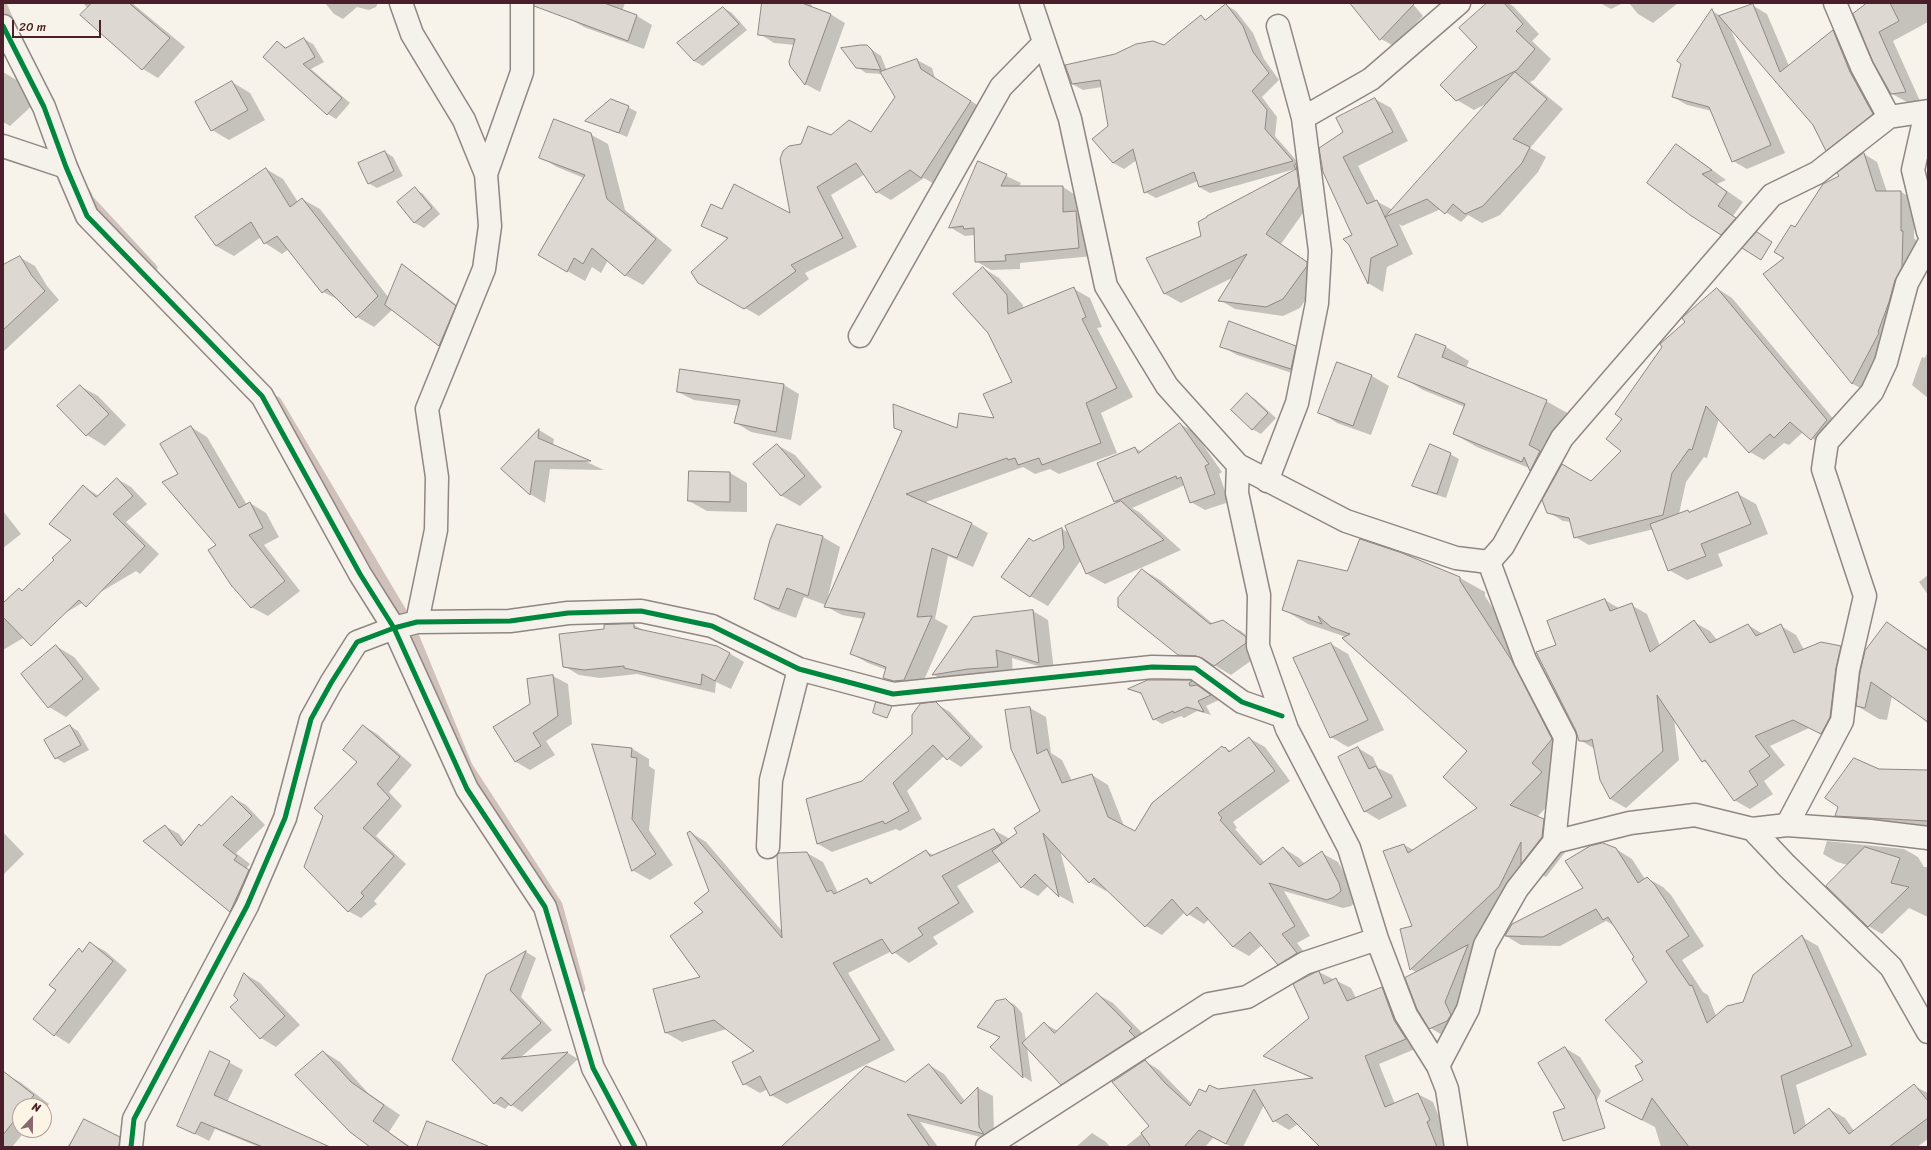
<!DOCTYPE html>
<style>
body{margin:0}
#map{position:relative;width:1931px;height:1150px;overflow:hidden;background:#f7f3ea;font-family:Sriracha,sans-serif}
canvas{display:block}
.frame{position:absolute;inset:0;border:4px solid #4a1f2b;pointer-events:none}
.north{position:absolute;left:12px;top:1098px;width:40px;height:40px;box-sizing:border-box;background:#fcf5e5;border:1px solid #b59f9b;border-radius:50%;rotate:22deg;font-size:11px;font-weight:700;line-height:16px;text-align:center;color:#4a1f2b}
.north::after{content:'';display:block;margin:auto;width:14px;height:18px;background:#87696e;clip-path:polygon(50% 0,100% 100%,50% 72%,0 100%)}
.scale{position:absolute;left:12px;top:20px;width:89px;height:18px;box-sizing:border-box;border:2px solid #4a1f2b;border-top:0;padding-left:5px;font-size:12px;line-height:14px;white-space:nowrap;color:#4a1f2b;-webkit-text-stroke:3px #fcf5e5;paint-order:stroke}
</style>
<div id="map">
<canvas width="1931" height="1150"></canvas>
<div class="frame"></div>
<div class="north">N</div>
<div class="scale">20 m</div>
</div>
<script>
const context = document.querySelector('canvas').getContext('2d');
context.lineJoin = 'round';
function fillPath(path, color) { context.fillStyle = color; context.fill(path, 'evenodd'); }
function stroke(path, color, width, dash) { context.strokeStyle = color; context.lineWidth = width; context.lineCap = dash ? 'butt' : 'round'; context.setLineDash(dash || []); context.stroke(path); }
const shadow = new Path2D(`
 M83 3H132L185 47 158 78 143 69Z
 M325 3H378L376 7 369 10 357 7 343 19 334 14Z
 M574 3H625L622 11 637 16 652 25 644 49 584 27 568 18Z
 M763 3H809L812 5V8L830 14 845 23 820 92 805 84 795 45 774 43 760 34Z
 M1351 3H1412L1423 16 1394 46 1381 39Z
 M1488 3H1508L1513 6 1539 34 1532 41 1551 59 1534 80 1530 82 1563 109 1530 148 1546 157 1538 172 1500 215 1482 223 1468 215 1461 222 1441 209 1402 226 1399 224 1413 254 1387 267 1383 292 1368 283 1350 244 1353 236 1324 172 1344 132 1375 99 1391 108 1408 141 1358 166 1376 201 1393 210 1490 102 1474 110 1457 100 1478 47Z
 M1600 3H1623L1611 9Z
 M1629 3H1678L1653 23 1638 14Z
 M1868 3H1928V22L1893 41 1920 101 1907 102 1892 94Z
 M1226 5 1236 11 1253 33 1264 59 1279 80 1262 97 1277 117 1275 136 1302 167 1315 196 1281 244 1323 272 1322 275 1300 308 1283 316 1235 309 1220 300 1234 277 1181 303 1165 294 1147 259 1203 237 1208 216 1299 168 1210 193 1199 187 1198 181 1156 198 1145 192 1137 160 1124 169 1113 163 1109 126 1102 87 1083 90 1072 84 1164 46 1201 17 1207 20Z
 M1752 5 1767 14 1789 66 1833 31 1848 40 1887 122 1841 158 1826 150 1813 125 1730 28 1785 153 1747 169 1733 161 1712 111 1687 105 1673 97 1712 11 1721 16Z
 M724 8 732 13 747 30 703 66 694 61 679 43Z
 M304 39 313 44 324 62 311 69 350 103 336 119 328 114 265 57 277 42 287 48Z
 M866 46 881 56 887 71 917 60 932 68 935 78 985 110 936 185 924 178 891 200 877 192 865 174 831 195 857 247 805 273 809 279 759 316 699 282 728 239 703 226 723 211 791 215 831 137 872 134 896 97 882 74 866 73 857 67Z
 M3 72 20 82 37 101 10 126 3 122Z
 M232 82 250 93 265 120 229 140 212 130Z
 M628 107 637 112 627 137 587 120Z
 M590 134 608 144 625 210 672 250 643 285 625 275 608 260 601 273 592 267 585 281 539 255 584 178 557 167 540 157Z
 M1676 146 1692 155 1726 180 1717 184 1743 202 1733 216 1751 228 1738 243 1722 234Z
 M385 152 393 157 403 176 377 188 368 183Z
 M1864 154 1877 162 1887 192H1901L1915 200 1914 238 1916 240 1915 275 1866 391 1853 384 1765 275 1785 258 1795 228 1840 177Z
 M979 163 1021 183 1019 187H1063L1077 196V213L1090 221 1093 256 1020 263V269L991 270 976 261 975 235 965 236 951 228Z
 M266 169 283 179 298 202 302 199 320 209 389 298 402 265 416 274 470 315 454 353 439 345 393 309 374 327 357 317 341 301 323 292 289 249 282 254 265 243 261 237 234 256 216 246Z
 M415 189 423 194 440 214 424 228 415 223 398 203Z
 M21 258 35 266 47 286 59 300 3 352V274Z
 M983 268 999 278 1023 305V309L1074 289 1090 298 1102 327 1097 328 1133 397 1101 413 1117 453 1059 474 1050 469 1035 474 1023 467 923 503 972 524 988 533 973 567 948 556 935 619 948 626 920 689 900 687 884 678 887 670 868 663 852 654 864 619 842 615 825 606 826 605 804 597 796 618 772 609 755 599 777 525 823 537 840 547 826 605 903 432 895 428 958 430 996 420 1013 382Z
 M1718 289 1732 298 1841 428 1825 447 1803 432 1789 445 1784 443 1764 460 1750 452 1719 419 1707 458 1704 457 1686 482 1679 514 1687 511 1690 512 1738 494 1756 504 1768 534 1718 554 1723 566 1687 580 1669 570 1654 529 1589 545 1575 537 1571 522 1563 521 1548 512 1553 483 1529 468 1477 447 1454 434 1465 407 1423 390 1400 376 1416 335 1446 347 1469 361 1466 368 1546 401 1569 414 1551 459 1592 483 1623 451 1624 419 1686 322Z
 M1221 346 1295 347 1311 356 1307 378 1237 355Z
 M1928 351V398L1912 385 1922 357 1925 358Z
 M681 370 784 385 799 394 791 440 751 432 736 423 740 406 694 400 678 392Z
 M1372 376 1389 386 1371 435 1337 423 1320 412Z
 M80 386 98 396 126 425 105 446 87 435 59 406Z
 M1247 394 1255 399 1276 418 1261 434 1252 429Z
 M1180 424 1194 432 1222 472 1219 474 1229 502 1205 510 1191 502 1185 485 1132 508 1139 512 1181 550 1105 584 1087 574 1081 560 1048 606 1030 596 1033 542 1062 529 1069 533 1118 503 1115 502 1135 448 1142 452Z
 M191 427 207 437 247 505 250 503 266 513 279 537 264 545 300 591 268 616 251 607 180 474Z
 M539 430 554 439 553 446 604 470 550 469 545 503 530 494 503 469Z
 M777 445 795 455 822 487 800 506 782 496 755 464Z
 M1450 454 1459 459 1446 498 1422 490 1413 485Z
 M730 473 747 483V512L707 511 689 501Z
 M117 479 131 487 147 504 126 522 159 554 140 574 136 571 3 650V604L19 589 23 591 55 560 72 540 83 486 99 496Z
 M3 511 21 534 3 548Z
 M1143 570 1160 580 1213 624 1223 622 1241 631 1262 648V653L1231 675 1214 665 1196 664 1178 654Z
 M1347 572 1460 578 1485 592V596L1536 676 1576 754 1556 778 1566 787 1537 817 1568 834 1566 851 1546 877 1538 873 1524 901 1472 949 1483 955 1446 1037 1430 1028 1417 973 1411 969 1414 926 1404 845 1414 850 1479 808 1468 751 1346 637 1308 624 1284 610Z
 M1928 575V595L1919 582Z
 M1605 600 1620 609 1631 605 1647 614 1660 646 1694 622 1710 631 1717 640 1748 625 1763 634 1781 626 1796 635 1804 650 1840 647 1856 656 1837 742 1809 728 1770 746 1785 765 1764 781 1773 794 1750 809 1734 800 1711 765 1703 761 1674 718 1679 760 1626 808 1610 799 1601 780 1595 749 1580 740 1558 646Z
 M1033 611 1048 620 1054 671 1012 658 1013 675 949 683 934 675 973 618Z
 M1887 623 1928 649V724L1919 715 1892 696 1887 720 1879 719 1857 706Z
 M634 625 645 631 729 653 744 662 731 689 716 682 715 693 637 674 600 678 579 675 564 666 605 630Z
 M1331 644 1348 654 1384 730 1348 747 1331 737Z
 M56 646 74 657 100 689 66 717 49 707Z
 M553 676 568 684 572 724 546 741 555 755 530 770 516 762 494 728 532 704 528 680Z
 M1191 681 1219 700 1206 706 1211 715 1197 711 1184 718 1181 716 1162 724 1154 719 1143 695 1130 689Z
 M935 703 950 712 983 747 961 767 944 756 907 791 922 819 900 831 896 829 832 852 818 844 807 800 863 782 913 734Z
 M1030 708 1046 717 1051 753 1062 760 1072 781 1092 775 1108 785 1124 826 1135 832 1225 748 1231 751 1249 738 1265 747 1290 781 1233 822 1237 828 1235 829 1265 863 1283 848 1299 858 1305 864 1322 853 1338 862 1355 893 1357 901 1351 906 1343 908 1284 891 1310 936 1297 943 1312 962 1294 973 1278 964 1262 945 1249 956 1233 947 1209 919 1204 924 1185 912 1162 935 1146 926 1107 889 1106 891 1090 882 1060 850 1074 904 1060 896 1049 885 1038 896 1022 887 1001 861 957 886 974 912 933 937 938 944 909 963 892 951 848 973 895 1050 787 1104 771 1095 768 1089 760 1093 744 1084 756 1051 727 1029 682 1042 666 1033 701 978 704 913 710 891 690 832 706 842 782 931 807 853 823 862 838 893 867 879 874 883 926 851 933 855 994 830 1010 839 1041 812Z
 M70 726 78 731 89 750 64 763 56 758Z
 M364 726 377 734 412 765 389 792 402 806 376 836 406 864 374 901 377 904 361 918 348 911Z
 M593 745 631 748 649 759V766L655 770 649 830 673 865 650 880 632 870Z
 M1358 748 1373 757 1378 768 1392 775 1407 806 1379 820 1364 811Z
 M1879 770 1928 775V833L1857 827 1836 815Z
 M232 797 246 805 265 825 236 853 250 864 246 869 262 878 243 919 230 911 165 826 179 834 185 843Z
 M3 832 24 854 3 875Z
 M1827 841 1904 849 1918 857 1924 867H1928V917L1909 908 1882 934 1868 926 1848 865 1837 862 1823 854Z
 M1616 849 1632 859 1645 879 1647 878 1663 887 1671 895 1704 946 1682 960 1703 992 1708 995 1716 1016 1743 1003 1802 937 1818 946 1867 1055 1796 1085 1806 1126 1829 1109 1845 1118 1854 1131 1914 1086 1928 1093V1139L1917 1147H1661L1655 1127 1622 1110 1644 1080 1649 982 1615 926 1606 921 1560 946 1521 945 1506 936 1584 889Z
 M90 943 105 951 127 970 69 1044 55 1035 34 1019 57 990 80 950 83 952Z
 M526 952 536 958 521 997 552 1030 520 1058 568 1053 578 1059 522 1112 510 1104 505 1109 494 1103 487 976Z
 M1319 972 1351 988 1356 998 1382 988 1396 996 1420 1047 1379 1064 1395 1104 1418 1094 1433 1102 1444 1129 1441 1130 1448 1147H1321L1298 1124 1289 1130 1274 1121 1264 1105 1243 1147H1232L1213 1138 1205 1147H1125L1151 1126 1145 1061 1159 1070 1192 1104 1206 1094 1217 1090 1314 1079 1265 1056 1311 1019Z
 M245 974 260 983 300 1025 276 1047 261 1038 239 1000Z
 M1097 994 1113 1003 1147 1038 1077 1093 1062 1084 1027 1047 1032 1082 1024 1077 992 1047 1001 1038 987 1031 1006 1000 1015 1005 1022 1013 1026 1041 1045 1024 1058 1031Z
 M1565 1048 1580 1057 1601 1091 1586 1126Z
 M210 1052 243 1070 227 1102 303 1147H259L215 1129 209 1141 178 1125Z
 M324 1052 340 1062 368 1093 400 1115 389 1132 411 1147H372Z
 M929 1065 944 1074 965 1101 978 1088 993 1096 994 1137 997 1141 920 1122 938 1147H782L906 1083Z
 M5 1074 20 1082 49 1104 44 1110V1106H20V1130H26L12 1147H3V1077Z
 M77 1133 113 1134 128 1143 126 1147H67Z
 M1092 1133 1106 1142 1110 1147H1076Z
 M1016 1145 1020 1147H1012Z`);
const stream = new Path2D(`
 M3 6 12 27
 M87 194 89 199 153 268
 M277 401 410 625 468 766 558 905 581 989`);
const building = new Path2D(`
 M92 3H129L170 38 142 70 80 15Z
 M534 3H604L637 15 628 41 534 6Z
 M762 3H802L831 14 805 85 790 66 789 62 795 39 758 35Z
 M1350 3H1415L1380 40Z
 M1487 3H1504L1523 24 1516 31 1535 49 1517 70 1456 101 1440 85 1477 47 1459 28Z
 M1867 3H1890L1899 21 1879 32 1906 92 1891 94 1873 62 1853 14Z
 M1226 4 1243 26 1253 52 1269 73 1252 91 1267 110 1265 129 1293 161 1199 187 1194 172 1144 193 1133 149 1113 163 1092 139 1108 126 1100 80 1072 84 1065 65 1115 54 1136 44 1153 41 1164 45 1201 15 1205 20Z
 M1753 4 1780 72 1833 30 1850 72 1873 114 1826 151 1813 125 1719 16Z
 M723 7 739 24 694 61 677 43Z
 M1712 9 1771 145 1732 162 1709 107 1672 97 1681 64 1677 61Z
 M304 38 315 57 303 64 342 98 327 115 263 57 277 41 285 48Z
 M861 45H867L872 50 881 70 856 68 841 48Z
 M917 59 921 69 971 101 921 178 910 170 876 193 856 163 817 187 843 238 791 265 796 271 744 309 698 283 691 272 728 238 701 226 711 204 722 209 734 184 790 213 780 159 783 151 789 146 801 144 808 126 831 135 849 120 871 132 895 97 880 72Z
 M1515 72 1547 99 1513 139 1530 147 1522 163 1483 206 1465 214 1453 204 1445 214 1427 199 1385 217Z
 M232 81 248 110 211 131 195 102Z
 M1375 98 1393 132 1343 157 1367 204 1377 200 1398 245 1371 258 1368 284 1349 245 1343 239 1352 235 1323 172 1319 148 1343 132 1336 118Z
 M611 99 629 106 619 133 585 121Z
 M554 119 591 133 607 199 656 239 625 276 592 248 583 264 574 258 567 272 538 255 585 175 539 158Z
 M1676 144 1712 170 1702 174 1727 192 1718 206 1736 218 1721 235 1690 215 1647 183Z
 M385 151 394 171 368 184 358 163Z
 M1864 153 1876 191H1901V231H1903L1902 267 1895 280 1889 302 1878 332 1879 333 1852 384 1763 274 1784 258 1774 252 1791 225 1795 227 1823 184 1839 176 1837 173Z
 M978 161 1007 174 1001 186H1063V212L1076 211 1079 248 1005 255 1006 261 975 262 974 228 964 229 963 226 949 228Z
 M1296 164 1299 186 1266 234 1307 262V266L1283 299 1266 307 1218 301 1247 254 1164 294 1146 258 1201 236 1198 222 1207 217V216L1296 169 1294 166Z
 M266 168 290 207 302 198 378 296 356 318 327 289 322 293 277 236 264 244 251 222 216 246 195 217Z
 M415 187 432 208 414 223 397 202Z
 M1757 232 1772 242 1761 260 1742 248Z
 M20 256 32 276 45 291 3 330V265Z
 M402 264 456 306 439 346 385 305Z
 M983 267 1007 295 1008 314 1074 287 1086 317 1082 319 1117 388 1086 403 1101 443 1042 465 1039 458 1018 465 1015 458 1008 460 1007 458 906 494 972 523 957 558 932 548 917 617 932 616 904 680 894 681 883 678 886 667 850 654 865 613 824 607 902 431 894 428 893 404 957 428 959 413 994 418 983 394 1012 382 988 333 953 294Z
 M1717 288 1827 420 1811 440 1790 422 1774 438 1770 434 1749 453 1706 406 1692 450 1689 449 1672 473 1663 515 1574 538 1569 518 1547 513 1542 500 1562 464 1591 481 1621 451 1606 439 1622 419 1615 414 1662 347 1660 344 1685 322 1682 318 1684 316Z
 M1229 321 1296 346 1291 369 1220 347Z
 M1416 334 1446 346 1442 357 1547 400 1529 445 1540 451 1530 471 1524 457 1522 462 1453 434 1465 404 1398 377Z
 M1337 362 1372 375 1353 426 1318 413Z
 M680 369 784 384 776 432 734 423 740 400 677 392Z
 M80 385 109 414 86 436 57 406Z
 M1247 393 1268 413 1252 430 1231 410Z
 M1180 423 1209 464 1205 466 1215 494 1190 503 1181 477 1177 479 1176 476 1114 502 1097 463 1135 447 1138 453Z
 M191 426 239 508 250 502 263 528 249 535 285 581 251 608 231 585 208 550 216 545 162 482 178 474 160 444Z
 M539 429 538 438 591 461H535L530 495 501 469Z
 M777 444 805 476 781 496 753 464Z
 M1430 444 1451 453 1437 494 1412 486Z
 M689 471 730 472V502L688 501Z
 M117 478 133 496 113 514 145 546 86 607 79 600 31 646 3 617V603L19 588 22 591 54 560 52 558 71 540 49 524 83 485 96 497Z
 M1738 492 1751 524 1701 544 1706 556 1668 571 1650 524 1688 510 1689 512Z
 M1121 501 1164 540 1086 574 1065 526Z
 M777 524 823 536 808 596 787 588 779 609 754 599 770 540Z
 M1062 528 1064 548 1030 597 1001 577 1029 538 1033 541Z
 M1360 539 1402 553 1460 577V581L1512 661 1552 739 1532 763 1542 772 1510 805 1544 819 1542 837 1521 864V842L1499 887 1410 970 1400 929 1412 926 1383 851 1404 844 1408 853 1477 808 1443 777 1467 751 1342 638 1350 634 1331 627 1318 616 1322 624 1282 610 1298 560 1347 571Z
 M1142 569 1210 624 1223 620 1246 637V643L1214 666 1202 658 1196 656 1178 655 1118 607V598Z
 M1605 599 1610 611 1632 603 1650 652 1694 620 1710 643 1748 624 1756 636 1781 624 1794 653 1821 642 1841 646 1836 668 1830 717 1821 734 1793 720 1755 736 1770 756 1749 771 1758 785 1734 801 1705 760 1702 762 1657 695 1663 751 1610 799 1600 780 1592 739 1588 741H1579L1576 731 1536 652 1556 645 1547 621Z
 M1033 610 1039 663 996 650 998 667 968 669 932 675 973 617Z
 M1887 622 1928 651V722L1871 682 1865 708 1856 706 1860 672 1865 651Z
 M634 624V628L717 646 730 653 715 681 702 674 701 685 624 668V666L584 670 563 667 559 634 604 629V625Z
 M1331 643 1368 720 1330 738 1293 658Z
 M56 645 83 679 48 708 21 674Z
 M553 675 558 716 533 733 541 746 515 762 493 727 530 704 527 679Z
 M1148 680H1191L1192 681 1189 683 1190 686 1197 685 1211 695 1198 701 1204 712 1187 707 1174 713 1173 711 1153 720 1141 693 1128 689Z
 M876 702 892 706 887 718 873 713Z
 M936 702 970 738 947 760 933 745 893 783 909 811 885 824 883 821 817 844 806 799 862 781 912 734V715L920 704Z
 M1030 707 1037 754 1047 749 1062 783 1092 774 1108 817 1135 831 1152 803 1222 746 1224 748 1225 747 1229 752 1249 737 1275 771 1218 813 1222 818 1220 820 1260 865 1283 847 1299 867 1322 851 1339 883 1341 891 1334 897 1327 900 1269 883 1295 926 1282 934 1297 953 1278 965 1250 932 1233 947 1197 907 1187 916 1172 899 1145 927 1094 878 1089 883 1043 833 1059 897 1035 874 1021 888 992 851 1017 833 1014 828 1040 811 1011 749 1005 710Z
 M70 725 81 745 55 759 44 740Z
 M363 725 400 757 377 784 390 798 363 828 394 856 361 893 364 896 348 912 304 867 323 816 314 808 357 762 343 750Z
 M592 744 632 748 631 757 637 758 632 819 656 854 632 871Z
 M1358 747 1369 769 1376 766 1392 797 1364 812 1338 757Z
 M1854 758 1879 769 1928 770V821L1835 816 1838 807 1825 798Z
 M232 796 252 816 223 845 237 856 234 860 249 870 230 912 143 841 165 825 181 846 199 824 201 826Z
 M994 829 1002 843 942 876 959 903 918 928 923 935 892 954 882 939 833 963 880 1040 770 1096 760 1076 743 1085 732 1062 754 1051 714 1020 665 1033 653 989 700 977 670 936 703 912 694 903 709 891 687 833 690 831 782 938 777 855 779 853 807 852 827 892 831 890 834 894 867 878 870 884 926 850 930 856Z
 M1603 843 1616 848 1638 883 1647 877 1655 885 1689 936 1666 951 1690 986 1692 985 1707 1023 1727 1006 1743 1002 1753 975 1802 935 1852 1046 1781 1076 1794 1134 1829 1108 1849 1134 1914 1084 1928 1101V1118L1889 1147H1689L1652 1098 1642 1120 1605 1101 1643 1080 1635 1066 1643 1062 1605 1020 1647 982 1632 959 1634 957 1608 917 1603 920 1596 909 1543 937 1505 936 1512 924 1583 888 1565 861 1590 846Z
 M1865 847 1900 858 1891 883 1909 887 1868 927 1826 886Z
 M90 942 113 961 54 1036 33 1019 56 990 49 985 79 948 82 952Z
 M1468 945 1445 1002 1451 1015 1447 1021 1429 1029 1417 1009 1405 978Z
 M526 951 510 990 541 1023 501 1059 568 1052 511 1106 501 1097 494 1104 452 1060 486 975Z
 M1319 971 1324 984 1336 978 1347 1001 1382 987 1394 1020 1406 1039 1365 1056 1385 1107 1418 1093 1430 1120 1427 1122 1437 1147H1320L1287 1114 1273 1122 1254 1089 1226 1144 1199 1130 1184 1147H1151L1141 1133 1149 1126 1112 1082 1145 1060 1165 1083 1190 1106 1199 1089 1206 1092 1209 1085 1218 1089 1313 1078 1263 1056 1309 1018 1293 984Z
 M244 973 285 1016 260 1039 230 1007 238 1000 234 996Z
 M1097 993 1132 1028 1129 1031 1135 1037 1061 1085 1022 1043 1044 1022 1054 1033Z
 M1006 999 1014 1007 1023 1078 990 1047 1000 1037 977 1027 996 1001Z
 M1565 1047 1595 1096 1605 1128 1563 1141 1553 1112 1565 1108 1538 1063Z
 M210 1051 230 1061 214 1095 330 1147H263L201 1122 195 1134 177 1126Z
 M323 1051 351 1082 384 1105 373 1121 409 1147H370L350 1132 295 1075Z
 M929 1064 961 1104 978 1087 979 1127 984 1134 907 1114 930 1147H781L866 1066 905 1082Z
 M3 1071 34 1095 25 1106H20V1113L3 1135Z
 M84 1119 120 1137 119 1147H69Z
 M427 1121 488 1146V1147H417Z`);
const minor = new Path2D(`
 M401 3 412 34 464 120 486 174 490 226 484 269 427 409 437 477 436 530 417 622
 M1031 3 1070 119 1106 286 1167 386 1238 465 1237 493 1259 595 1258 646 1287 729 1349 848 1377 939 1406 1015 1438 1066 1447 1089 1456 1147
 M1835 3 1862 67 1889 117
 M3 26 44 107 66 167 87 216 262 396 360 574 394 628 467 789 545 907 593 1068 635 1147
 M1926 112 1913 170 1928 232
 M1303 118 1371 79 1459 3
 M3 146 66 167
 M486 174 522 72V3
 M860 336 1001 87 1044 43
 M1238 465 1346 521 1456 558 1489 562 1525 660 1565 737 1554 842
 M1267 481 1297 403 1317 303 1320 251 1303 118 1278 26
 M1489 562 1503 546 1562 438 1772 195 1817 173 1889 117 1928 111
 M1787 825 1842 721 1848 670 1865 596 1823 469 1827 442 1872 392 1886 362 1907 283 1928 245
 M1752 829 1786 865 1891 967 1928 1032
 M768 847 771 780 799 669
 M1438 1066 1468 1009 1485 945 1517 889 1554 842 1630 823 1695 815 1752 829 1787 825 1870 831 1928 838
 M131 1147 134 1119 247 906 285 818 311 719 331 683 357 642 394 628 417 622 510 621 568 613 641 611 712 626 799 669 893 694 1152 667 1195 668 1242 702 1282 716
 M987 1147 1209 1004 1247 997 1305 963 1377 939`);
const cycleway = new Path2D(`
 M3 26 44 107 66 167 87 216 262 396 360 574 394 628 467 789 545 907 593 1068 635 1147
 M131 1147 134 1119 247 906 285 818 311 719 331 683 357 642 394 628 417 622 510 621 568 613 641 611 712 626 799 669 893 694 1152 667 1195 668 1242 702 1282 716`);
fillPath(shadow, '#0003');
stroke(stream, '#d0c1ba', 9);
fillPath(building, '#ddd8d2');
stroke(building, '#908684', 1);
stroke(minor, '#908684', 25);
stroke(minor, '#f5f2ec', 22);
stroke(cycleway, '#00873e', 5);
</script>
